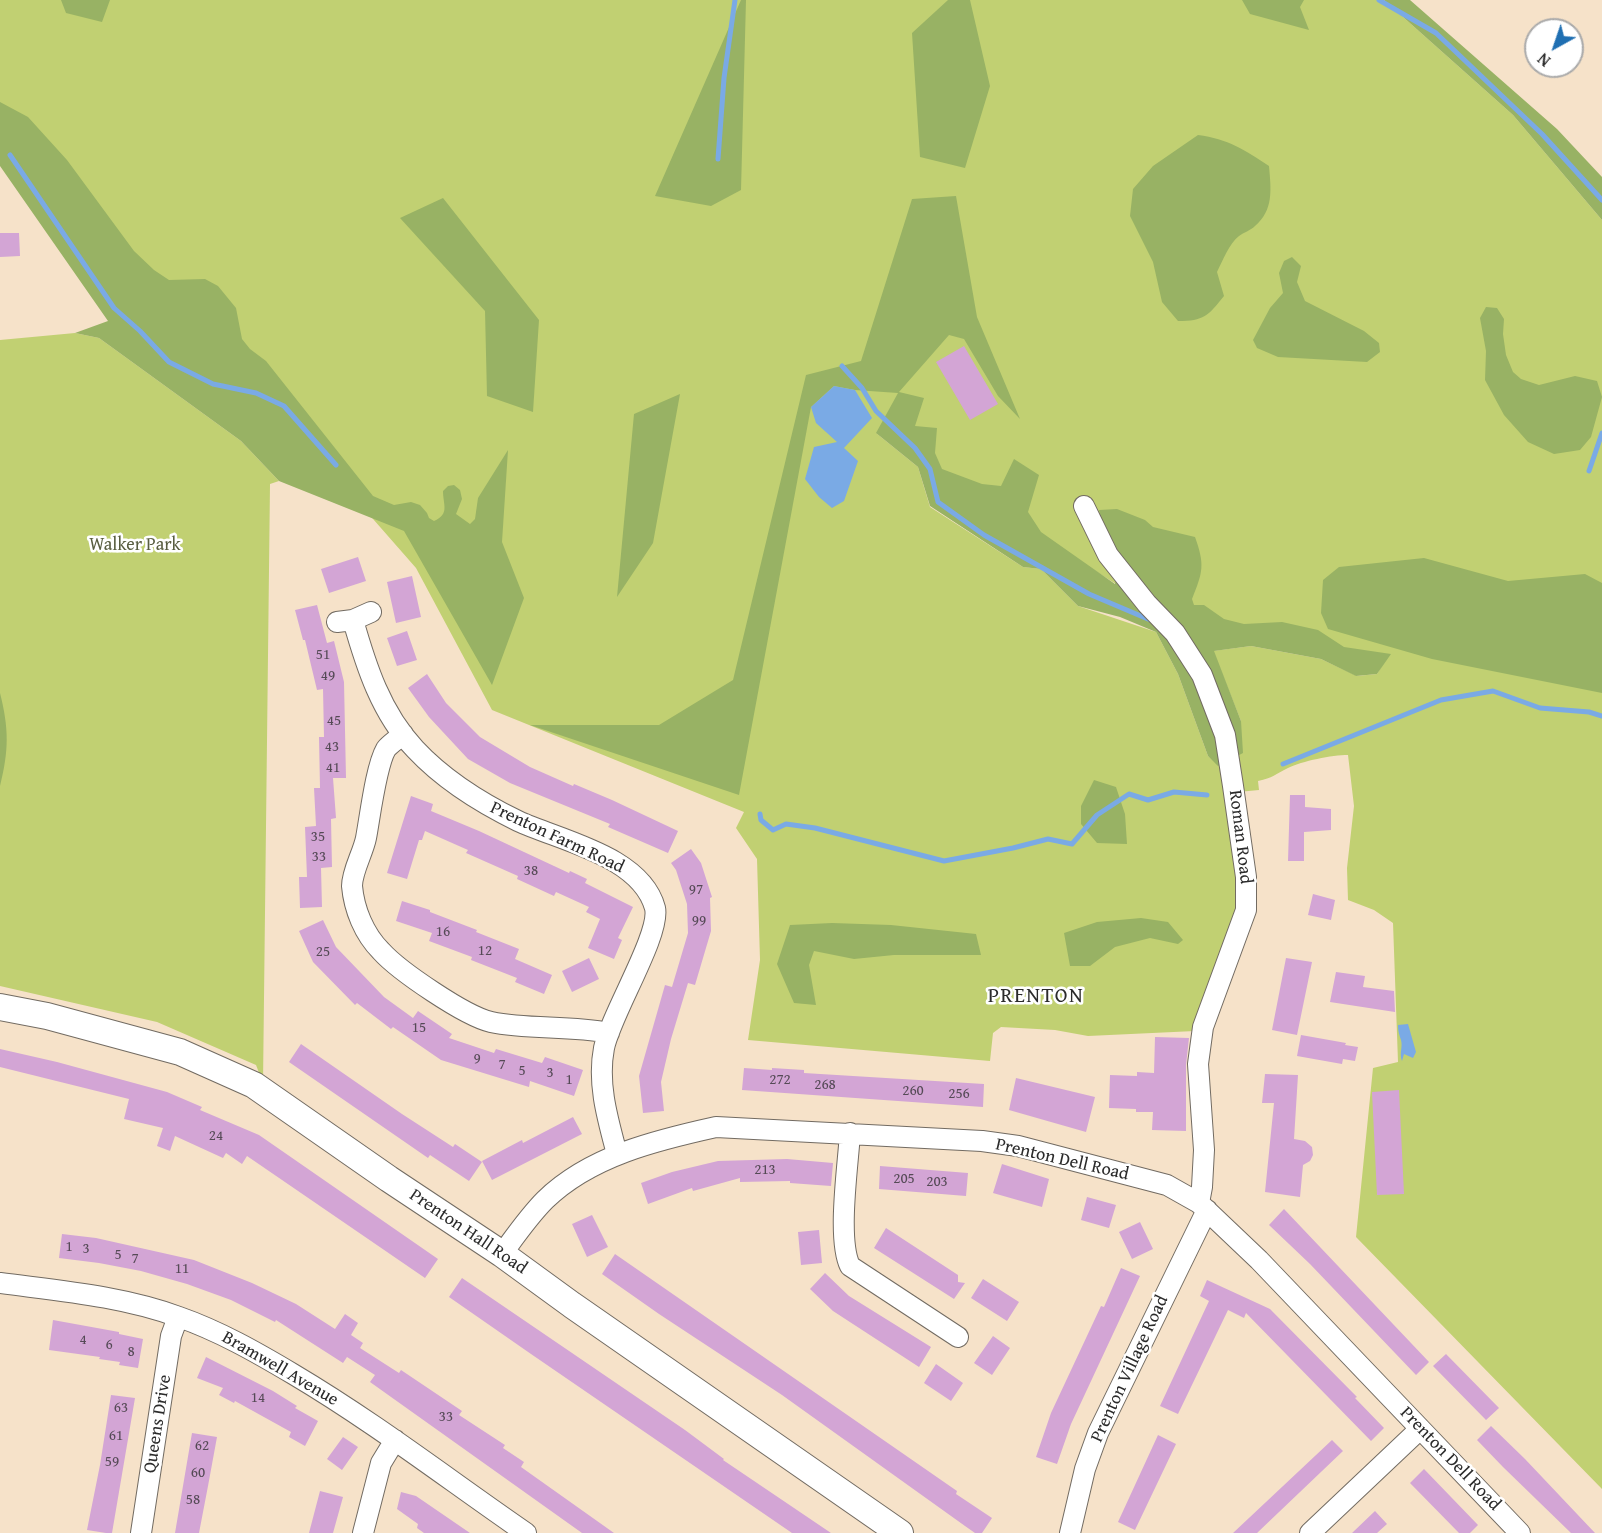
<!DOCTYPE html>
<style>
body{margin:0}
#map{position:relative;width:1602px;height:1533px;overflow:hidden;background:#f6e2c9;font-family:"Gentium Book Plus",serif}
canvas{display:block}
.north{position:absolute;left:1524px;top:18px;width:60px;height:60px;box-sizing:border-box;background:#fff;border:2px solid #aaa;border-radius:50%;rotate:220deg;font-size:16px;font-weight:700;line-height:24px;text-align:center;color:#2b2b2b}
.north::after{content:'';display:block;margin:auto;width:21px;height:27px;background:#1f6fb2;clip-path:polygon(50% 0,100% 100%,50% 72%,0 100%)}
</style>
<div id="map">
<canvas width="1602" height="1533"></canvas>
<div class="north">N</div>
</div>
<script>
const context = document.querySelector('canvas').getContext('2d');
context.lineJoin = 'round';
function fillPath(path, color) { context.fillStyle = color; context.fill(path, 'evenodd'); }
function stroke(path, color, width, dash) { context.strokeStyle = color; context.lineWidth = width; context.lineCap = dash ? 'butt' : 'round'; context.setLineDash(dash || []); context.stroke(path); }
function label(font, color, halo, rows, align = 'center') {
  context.font = font + ' "Gentium Book Plus",serif'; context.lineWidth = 5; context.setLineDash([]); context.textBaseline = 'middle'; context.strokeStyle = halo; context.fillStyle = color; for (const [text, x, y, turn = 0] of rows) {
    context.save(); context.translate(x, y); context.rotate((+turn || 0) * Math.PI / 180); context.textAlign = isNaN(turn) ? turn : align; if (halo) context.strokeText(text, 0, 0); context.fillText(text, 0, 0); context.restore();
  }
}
const green = new Path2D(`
 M0 0H1384L1513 115 1602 220V1489L1356 1237 1373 1068 1398 1062 1393 923 1374 910 1348 900 1347 868 1354 806 1348 755C1332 755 1302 761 1288 768 1275 774 1273 778 1258 781L1259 790 1238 792 1233 758 1241 721 1213 651 1251 646 1321 659 1357 676 1377 674 1386 659 1191 627 1116 584 876 433 918 467 930 507 1023 567 1041 569 1078 606 1156 632 1178 674 1208 756 1224 770 1242 906 1195 1031 1088 1036 1055 1030 1001 1027 993 1033 990 1061 748 1040 760 960 757 859 736 828 744 812 492 710 416 568 345 487 0 157Z
 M75 333 99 338 241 441 279 481 270 484 263 1083 256 1065 157 1022 0 986V340Z`);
const forest = new Path2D(`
 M61 0H110L102 22 66 13Z
 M741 0H746L741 190 711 206 655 196Z
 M948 0H970L990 86 965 168 920 157 912 33Z
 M1242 0H1304L1300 7 1309 30 1250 14Z
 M1384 0H1410L1557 129 1602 177V220L1513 115Z
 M0 102 28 117 67 160 134 251 154 270 169 280 205 279 218 286 236 308 242 339 250 349 266 361 373 496 394 505 411 502 420 505 427 513 429 518 434 521C450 514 443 505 443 491L448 486 454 485 460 490 462 499 456 514 470 524 475 519 478 498 508 450 502 542 524 598 492 685 404 531 279 481 241 441 99 338 75 333 108 321 0 166Z
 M1198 135C1228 139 1245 150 1269 166 1271 189 1274 210 1255 226 1250 231 1244 232 1239 236 1229 244 1223 260 1217 272L1224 296C1208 316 1204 321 1178 321L1162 302 1153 262 1130 216 1133 189 1153 166Z
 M956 196 977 317 1020 419 998 396 964 339 949 335 899 392 924 398 915 426 937 428 935 453 942 469 982 484 1001 486 1014 459 1039 475 1028 512 1041 532 1115 584 1120 561 1103 535 1099 510 1117 509 1145 520 1153 527 1195 537C1205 565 1203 572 1192 599L1194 605H1204L1224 619 1244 624 1282 622 1318 630 1344 647 1391 654 1377 674 1356 676 1321 659 1251 646 1214 651 1241 721 1243 753 1218 766 1208 756 1178 674 1156 632 1120 617 1078 606 1041 569 1023 567 930 506 918 467 876 433 898 393 855 390 834 386 811 407 739 795 530 725H659L733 680 806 375 861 361 912 199Z
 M443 198 539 320 533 412 487 396 485 311 400 218Z
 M1292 257 1301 266 1297 282 1305 301 1364 331 1379 343 1380 352 1367 362 1278 357 1257 348 1253 340 1270 308 1283 293 1279 273 1284 261Z
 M1486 307 1497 308 1504 319 1503 334 1506 355 1513 372 1521 379 1539 385 1575 376 1597 381 1602 397 1591 437 1580 450 1554 454 1528 442 1504 415 1485 380 1486 351 1480 318Z
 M680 394 653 543 617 597 634 414Z
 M1424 558 1508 581 1585 574 1602 583V693L1432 659 1328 629 1321 613 1323 580 1339 567Z
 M0 693C9 729 9 750 0 786Z
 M1094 780 1116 787 1125 814 1127 844 1097 843 1081 824V806Z
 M1141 918 1168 922 1183 940 1178 944 1150 938 1115 947 1090 966H1070L1064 933 1097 922Z
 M832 923 891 925 976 934 981 955H894L854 959 814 951 809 965 816 1005 794 1003 777 964 790 925Z`);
const water = new Path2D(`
 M834 386 855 390 872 418 844 448 858 461 844 501 832 508 819 497 805 479 814 447 837 442 816 423 811 407Z
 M1408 1024 1416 1052 1413 1058 1404 1054 1402 1061C1399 1053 1403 1048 1401 1040 1399 1034 1398 1031 1398 1025Z`);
const stream = new Path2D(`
 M1379 0 1436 33 1542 134 1602 200
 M10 155 114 308 140 331 169 362 213 384 256 393 284 406 336 465
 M718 159 724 78 735 0
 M842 366 862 388 876 411 915 448 930 469 938 502 984 535 1089 594 1155 622
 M1589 471 1602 433
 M1283 764 1441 700 1493 691 1540 708 1589 712 1602 716
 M760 814 761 820 773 830 786 824 815 828 944 861 1013 848 1048 839 1072 844 1097 815 1129 794 1148 800 1174 792 1207 795`);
const building = new Path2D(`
 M0 233H19L20 256 0 257Z
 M964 346 998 404 970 420 936 362Z
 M358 557 366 581 329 593 321 569Z
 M412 576 421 617 396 623 387 582Z
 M317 605 327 643 334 641 344 682 346 778H333L336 818 331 819 332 867 321 868 322 907 300 908 299 877H307L305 827 316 826 314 788H320L319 737H324L323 689 317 690 305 640H303L295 610Z
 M407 631 417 660 397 666 387 638Z
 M427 674 446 703 480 737 530 767 573 786 574 784 612 800 678 831 668 853 608 827 610 824 510 783 468 759 429 717 408 688Z
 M1290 795H1305V807L1331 809V830L1304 832V861H1288Z
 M411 796 433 804 431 811 479 831 569 873 570 871 587 879 585 883 633 907 618 938 622 940 614 959 588 948 600 919 586 912 589 907 556 892 554 896 517 879 518 876 466 853 468 850 425 831 422 840H419L407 879 387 873Z
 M691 849 701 863 712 897 710 898 711 931 695 985 688 983 671 1039 661 1082 664 1111 643 1113 639 1076 665 985 672 987 688 933 687 904 676 870 671 863Z
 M1313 894 1335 900 1331 920 1308 915Z
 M402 901 430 910V912L477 930 476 932 519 949 515 959 552 975 544 994 515 982 517 978 471 960 472 957 429 941 432 933 396 921Z
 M323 920 336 947 384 997 413 1018 418 1011 452 1034 449 1038 494 1053 496 1049 542 1063 545 1057 583 1070 574 1096 530 1081 529 1087 441 1060 393 1027 391 1029 357 1003 355 1005 313 962 299 931Z
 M589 958 599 979 572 992 562 971Z
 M1286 958 1312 962 1297 1035 1272 1030Z
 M1336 972 1365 976 1363 987 1394 991 1395 1012 1330 1002Z
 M1301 1035 1346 1043 1345 1045 1358 1047 1355 1061 1343 1059 1342 1064 1297 1056Z
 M1155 1037 1189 1038 1186 1065V1131L1152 1130 1153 1112H1136V1109L1109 1108 1110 1075 1137 1076V1072L1154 1073Z
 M301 1044 402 1114 453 1147 455 1144 482 1162 469 1181 430 1155 428 1158 415 1149 289 1062Z
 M0 1049 57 1062 167 1092 202 1107 200 1110 259 1135 438 1259 425 1278 247 1156 242 1164 226 1153 223 1158 175 1136 170 1151 157 1146 163 1128 124 1119 129 1099 0 1067Z
 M744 1068 772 1070V1068L804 1070V1073L984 1084 983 1107 742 1090Z
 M1265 1074 1298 1075 1294 1139 1305 1141 1312 1147 1313 1155 1310 1161 1303 1165 1300 1197 1265 1192 1274 1103H1262Z
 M1016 1078 1095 1097 1086 1132 1009 1110Z
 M1399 1090 1404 1194 1377 1195 1372 1092Z
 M573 1117 582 1134 492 1180 482 1161 522 1140 523 1143Z
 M787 1159 833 1163 831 1186 790 1183V1181L740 1182V1178L693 1191 692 1188 648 1204 641 1183 672 1172 718 1161Z
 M1002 1164 1049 1179 1042 1207 993 1193Z
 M880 1166 968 1173 966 1196 879 1189Z
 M1087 1197 1116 1205 1109 1228 1081 1220Z
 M1284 1209 1429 1362 1416 1375 1310 1264 1269 1225Z
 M592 1215 608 1247 587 1257 572 1224Z
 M1140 1222 1153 1249 1132 1259 1119 1232Z
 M886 1228 958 1275V1282L965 1283 954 1299 874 1248Z
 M819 1230 822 1263 801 1265 798 1232Z
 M62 1234 96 1238 194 1260 252 1283 296 1304 335 1329 345 1314 358 1323 351 1335 363 1343 360 1348 399 1373 401 1370 462 1411 459 1415 505 1445 503 1448 524 1462 521 1467 614 1533H582L370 1382 375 1375 347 1357 343 1363 276 1320 275 1322 231 1300 187 1284 141 1271 99 1263 59 1258Z
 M615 1254 957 1491 956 1494 992 1518 982 1533H975L965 1526 782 1395 659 1314 602 1274Z
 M1121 1268 1140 1276 1071 1424 1057 1464 1036 1457 1051 1413 1101 1306 1104 1307Z
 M825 1273 849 1296 931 1347 919 1367 833 1311 810 1289Z
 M462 1278 685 1430 724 1459 723 1460 831 1533H792L531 1354 449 1297Z
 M983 1279 1019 1302 1007 1321 971 1298Z
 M1207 1280 1270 1309 1357 1397 1355 1398 1384 1428 1371 1441 1246 1313 1244 1318 1228 1310 1178 1414 1160 1406 1209 1301 1200 1296Z
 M53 1320 119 1332V1334L143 1339 138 1368 119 1365 120 1362 99 1359 100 1357 49 1350Z
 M993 1336 1010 1348 992 1375 974 1363Z
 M1446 1354 1499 1408 1486 1420 1433 1366Z
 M206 1357 273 1391 297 1406 295 1408 318 1421 305 1446 289 1437 291 1432 235 1401 234 1403 219 1395 223 1388 197 1378Z
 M936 1364 963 1383 951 1401 924 1383Z
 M111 1395 135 1398 112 1533H106L87 1530 100 1465Z
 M1491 1426 1525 1459 1595 1533H1571L1503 1467 1477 1440Z
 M192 1433 217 1437 208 1486 199 1533H175Z
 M1158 1435 1176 1444 1135 1530 1118 1522Z
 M343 1437 358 1447 342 1470 327 1459Z
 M1332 1440 1343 1451 1257 1533H1233Z
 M1424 1469 1478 1525 1470 1533H1459L1410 1483Z
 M320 1491 343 1497 333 1533H309Z
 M401 1492 416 1496 470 1533H424L417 1528 418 1524 397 1509Z
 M1375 1511 1387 1524 1377 1533H1352Z`);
const minor = new Path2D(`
 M1084 506 1108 555 1147 604 1175 633 1202 675 1225 735 1233 786 1246 877V910L1203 1027 1198 1064 1204 1150 1202 1187 1199 1203
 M353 620C366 666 381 713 415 749 443 779 481 803 518 821 561 841 641 856 655 908 661 934 611 1014 604 1048 597 1084 608 1120 617 1154
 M337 622 353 620 371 612
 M403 734C398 739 390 744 386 749 376 766 370 817 366 838 363 853 352 871 352 886 354 909 364 934 381 951 399 971 465 1016 491 1022 528 1030 570 1025 609 1033
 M850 1133C848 1166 837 1239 850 1266L958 1337
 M502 1254C516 1235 529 1216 545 1200 590 1156 657 1140 716 1127L982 1141 1018 1146 1167 1185 1199 1203 1259 1260 1520 1533
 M0 1283C60 1291 122 1296 179 1317 219 1331 256 1352 293 1374 374 1422 449 1480 526 1533
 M141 1533 171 1336 178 1317
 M363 1533 381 1463 395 1440
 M1070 1533 1085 1469 1098 1433 1207 1210
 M1310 1533 1420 1429`);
const tertiary = new Path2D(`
 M0 1007 47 1016 180 1052 254 1085 389 1179 502 1254 572 1305 900 1533`);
const numberNames = [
 ["51",323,655],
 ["49",328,676],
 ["45",334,721],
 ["43",332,747],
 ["41",333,768],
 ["35",318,837],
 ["33",319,857],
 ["38",531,871],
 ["97",696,890],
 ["99",699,921],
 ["16",443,932],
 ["12",485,951],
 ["25",323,952],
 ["15",419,1028],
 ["9",477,1059],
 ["7",502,1065],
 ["5",522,1071],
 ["3",550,1073],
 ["1",569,1080],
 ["272",780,1080],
 ["268",825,1085],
 ["260",913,1091],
 ["256",959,1094],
 ["24",216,1136],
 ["213",765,1170],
 ["205",904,1179],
 ["203",937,1182],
 ["1",69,1247],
 ["3",86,1249],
 ["5",118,1255],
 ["7",135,1259],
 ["11",182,1269],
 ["4",83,1340],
 ["6",109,1345],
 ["8",131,1352],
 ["14",258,1398],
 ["63",121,1408],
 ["33",446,1417],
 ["61",116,1436],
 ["62",202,1446],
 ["59",112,1462],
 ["60",198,1473],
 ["58",193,1500]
];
const parkNames = [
 ["Walker Park",135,545]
];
const streetNames = [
 ["Roman Road",1240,837,83],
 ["Prenton Farm Road",557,838,25],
 ["Prenton Dell Road",1062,1160,13],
 ["Prenton Hall Road",468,1232,34],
 ["Bramwell Avenue",280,1369,30],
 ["Prenton Village Road",1130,1369,-65],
 ["Queens Drive",158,1424,-81],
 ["Prenton Dell Road",1450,1459,46]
];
const quarterNames = [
 ["PRENTON",1036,997]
];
fillPath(green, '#c1d072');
fillPath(forest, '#98b264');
fillPath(water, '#7aaae5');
stroke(stream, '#7aaae5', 5);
fillPath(building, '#d3a5d5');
stroke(minor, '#726b62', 22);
stroke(tertiary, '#726b62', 28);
stroke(minor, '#fff', 20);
stroke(tertiary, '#fff', 26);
label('15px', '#554a56', null, numberNames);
label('18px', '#585d40', '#fff', parkNames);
label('18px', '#2b2b2b', '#fff', streetNames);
context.letterSpacing = '1.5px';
label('21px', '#2b2b2b', '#fff', quarterNames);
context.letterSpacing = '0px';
</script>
